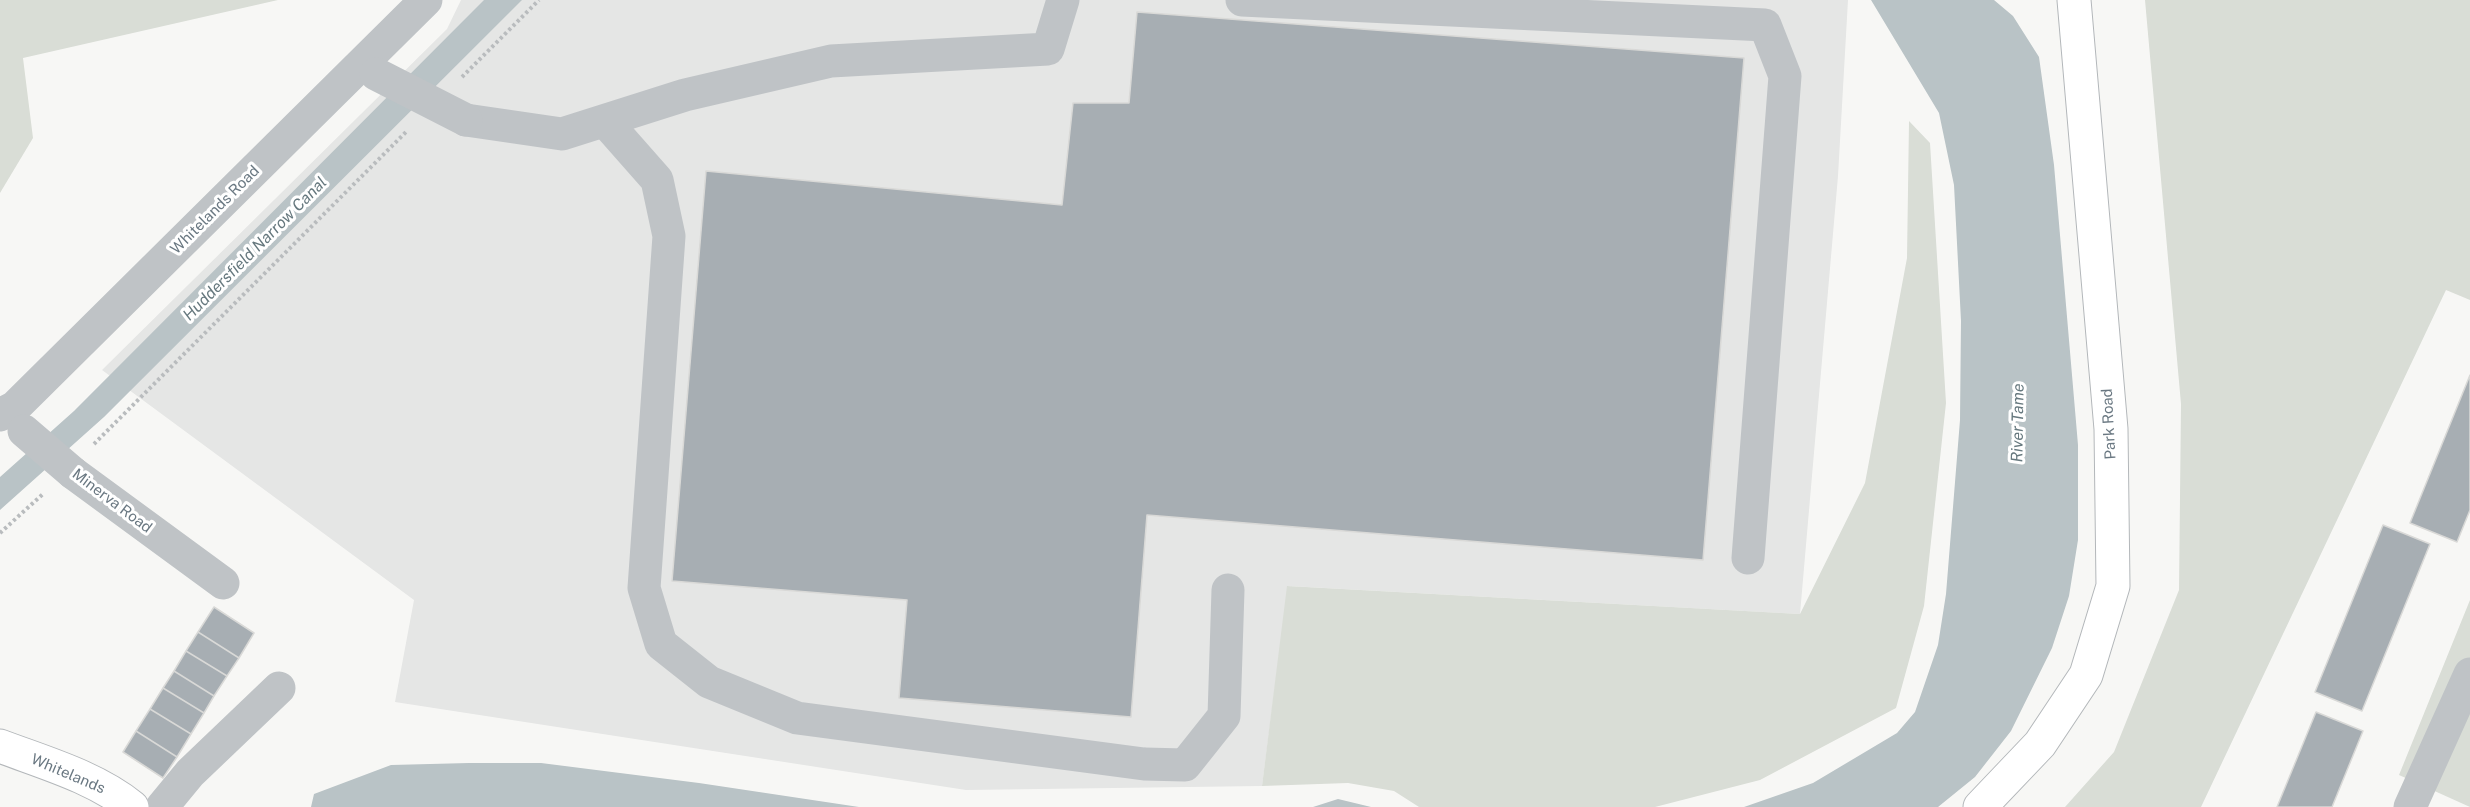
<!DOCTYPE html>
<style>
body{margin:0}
canvas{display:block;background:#f7f7f5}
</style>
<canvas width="2470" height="807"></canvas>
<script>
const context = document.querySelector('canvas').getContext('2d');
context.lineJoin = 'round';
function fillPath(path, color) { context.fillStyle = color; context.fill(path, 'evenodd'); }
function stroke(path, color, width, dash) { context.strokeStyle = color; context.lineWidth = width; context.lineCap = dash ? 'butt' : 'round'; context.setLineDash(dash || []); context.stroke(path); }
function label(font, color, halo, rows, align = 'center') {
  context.font = font + ' "Public Sans",sans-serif'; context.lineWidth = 6; context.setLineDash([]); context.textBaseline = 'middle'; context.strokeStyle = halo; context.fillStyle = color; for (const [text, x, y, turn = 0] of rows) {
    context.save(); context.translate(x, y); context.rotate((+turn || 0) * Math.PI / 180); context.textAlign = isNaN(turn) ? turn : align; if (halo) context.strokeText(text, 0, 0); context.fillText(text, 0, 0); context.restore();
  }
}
const built = new Path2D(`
 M461 0H1848L1838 176 1800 614 1288 586 1262 786 966 790 395 702 414 600 102 370 447 29Z`);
const green = new Path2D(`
 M0 0H278L23 58 33 138 0 193Z
 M2145 0H2470V300L2446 290 2201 807H2065L2114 752 2179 590 2181 404Z
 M1909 121 1930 143 1946 403 1924 606 1896 708 1760 780 1655 807H1419L1394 791 1348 783 1262 786 1287 586 1800 614 1865 483 1907 258Z
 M2470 600V807L2399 775Z`);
const water = new Path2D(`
 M484 0H522L104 417 0 510V477L74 411Z
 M1871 0H1994L2013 16 2039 57 2054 165 2078 445V540L2069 596 2052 648 2011 731 1975 777 1938 807H1744L1813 783 1897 733 1915 712 1938 645 1946 594 1960 420 1961 321 1954 185 1939 113Z
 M469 763H541L699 783 859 807H311L314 794 391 765Z
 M1338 799 1367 806 1371 807H1313Z`);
const building = new Path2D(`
 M1137 12 1744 58 1703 560 1147 515 1131 717 899 698 907 600 672 581 706 171 1062 205 1073 103H1129Z
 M2470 375V510L2457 542 2410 523Z
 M2383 525 2430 544 2362 711 2315 692Z
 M214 607 254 633 239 658 198 632Z
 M198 632 239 658 227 676 186 651Z
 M186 651 227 676 214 696 174 671Z
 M174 671 214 696 204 713 163 688Z
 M163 688 204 713 191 734 150 709Z
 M150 709 191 734 177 757 136 731Z
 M2316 712 2363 731 2332 807H2277Z
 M136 731 177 757 163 778 123 752Z`);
const path = new Path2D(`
 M462 77 539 0
 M94 444 407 131
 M0 533 44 493`);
const minor = new Path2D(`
 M1242 0 1765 25 1785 76 1748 558
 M466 120 562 134 685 95 831 61 1048 49 1063 0
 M605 121 657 180 669 236 644 588 661 644 709 682 797 718 1144 764 1185 765 1224 716 1228 590
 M0 415 15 407 426 0
 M73 473 223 583
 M162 807 190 773 279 688
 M2410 807 2470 674`);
const major = new Path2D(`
 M0 746C45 763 95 777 132 807
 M1980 807 2040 744 2086 675 2113 586 2111 429 2074 0`);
const minorBridge = new Path2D(`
 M376 74 466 120
 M24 431 73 473`);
const streetNames = [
 ["Whitelands Road",215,210,-45],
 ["Park Road",2109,424,-93],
 ["Minerva Road",112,501,37],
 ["Whitelands",68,774,23]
];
const waterNames = [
 ["Huddersfield Narrow Canal",255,249,-45],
 ["River Tame",2018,423,-89]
];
fillPath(built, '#e5e6e5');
fillPath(green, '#d9ddd6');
fillPath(water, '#b9c3c6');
fillPath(building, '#a7aeb3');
stroke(building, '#d9d9d7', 1.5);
stroke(major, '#b3b7ba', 35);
stroke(path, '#b9bcbe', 4, [3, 3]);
stroke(minor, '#bfc3c6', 33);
stroke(major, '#fff', 33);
stroke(minorBridge, '#bfc3c6', 33);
label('15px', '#6a7882', '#fff', streetNames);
label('italic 16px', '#66787e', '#fff', waterNames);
</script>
